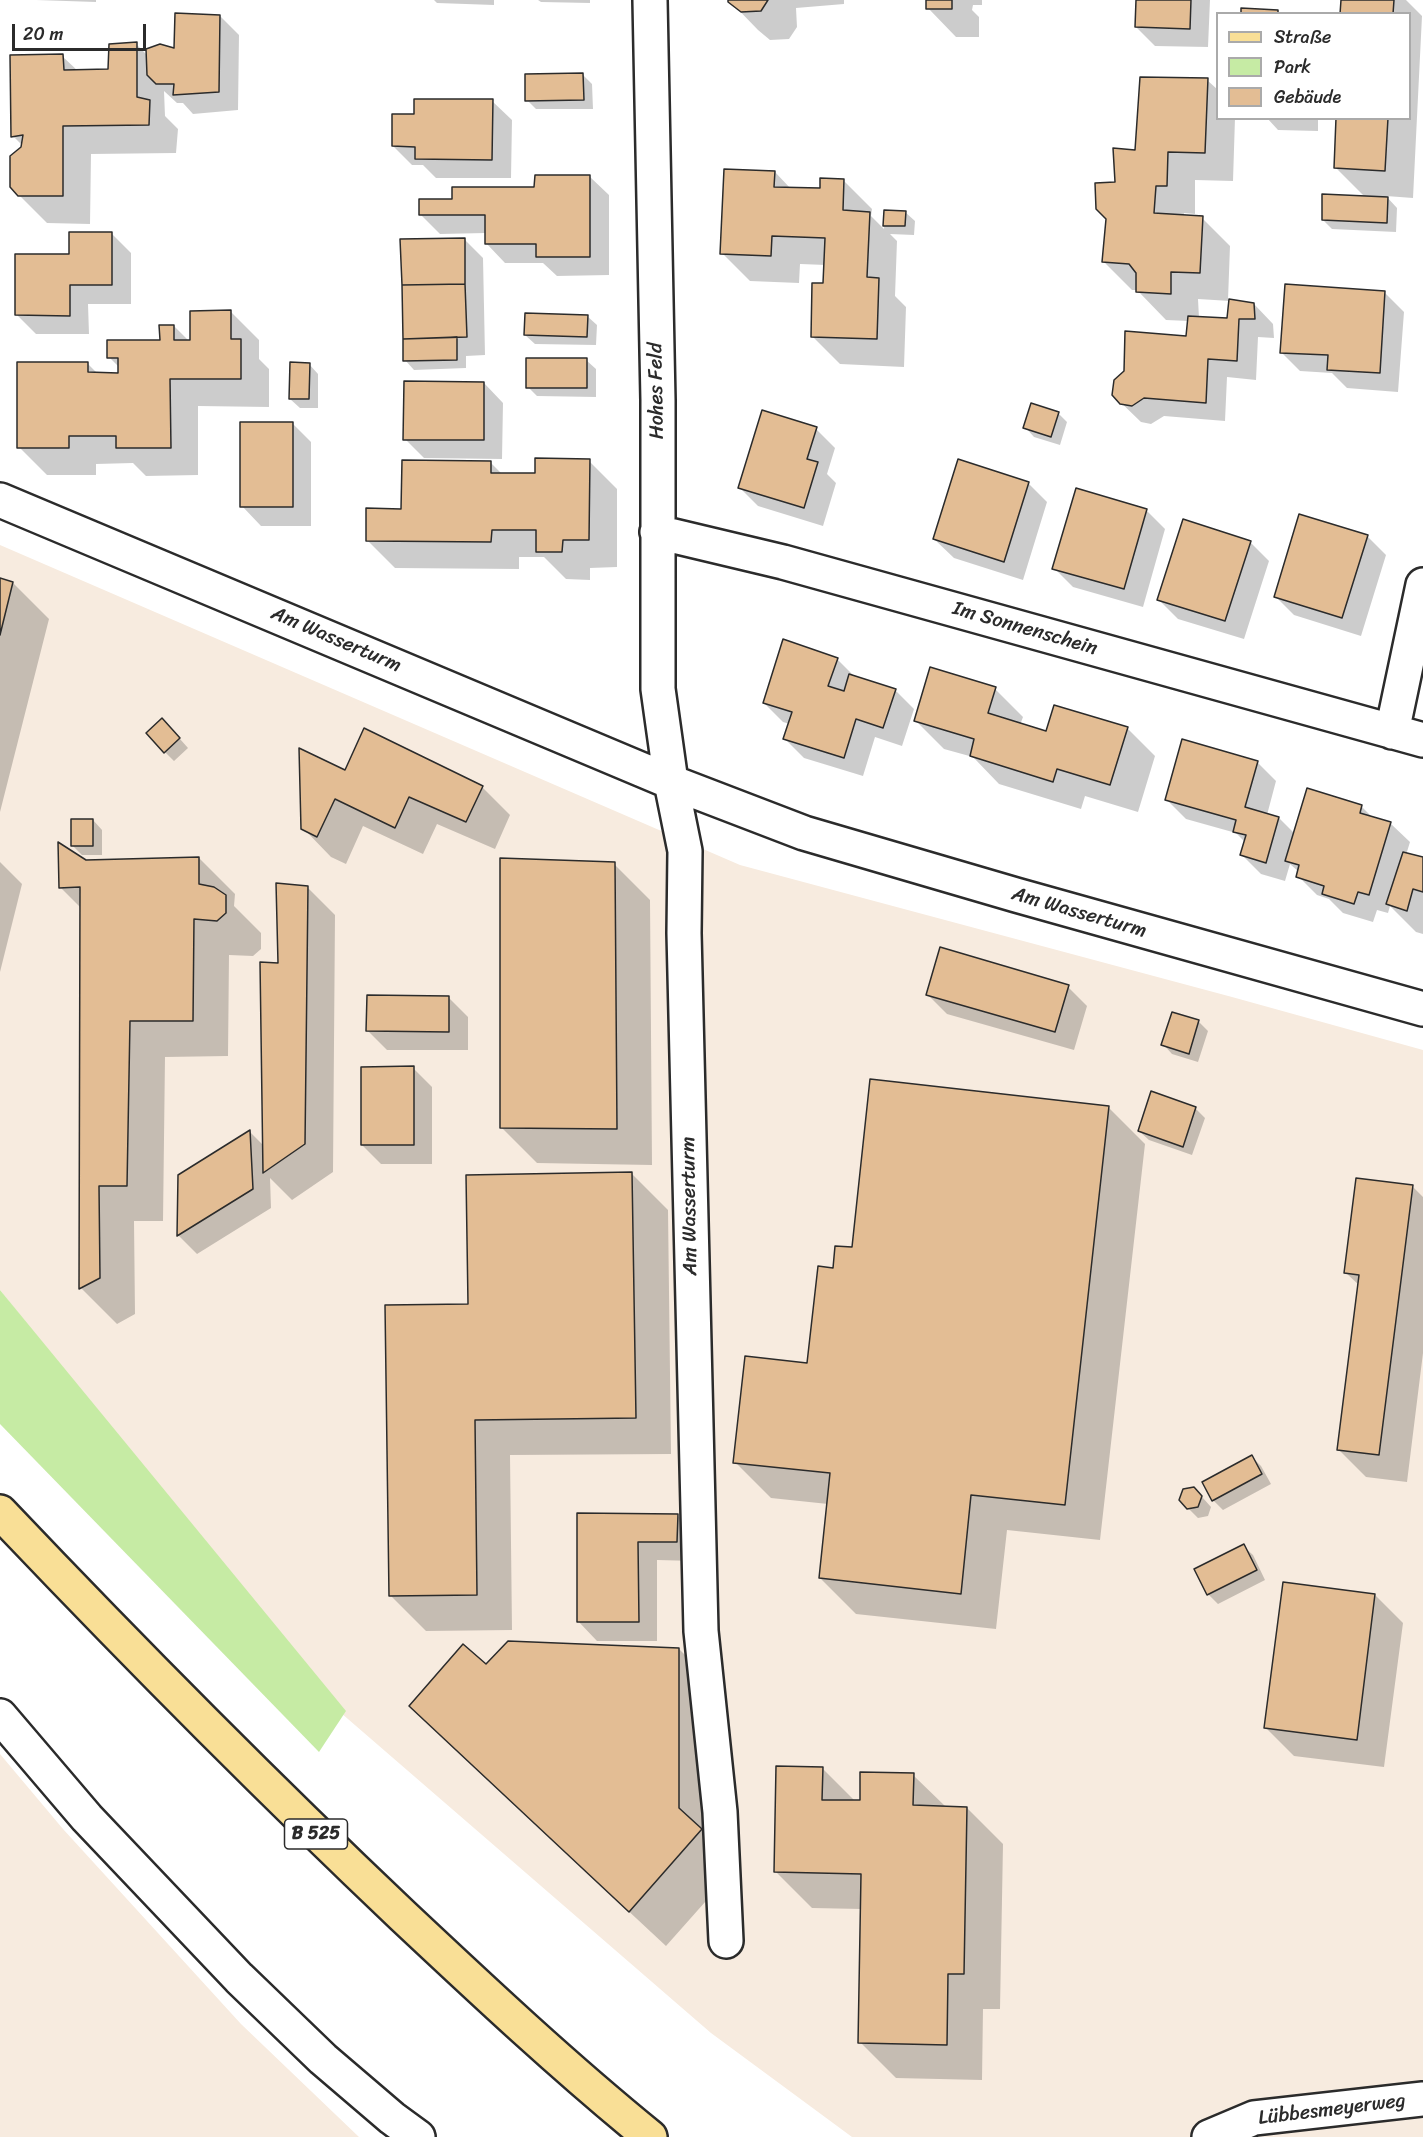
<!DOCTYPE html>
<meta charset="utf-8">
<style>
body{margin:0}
#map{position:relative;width:1423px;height:2137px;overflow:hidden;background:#fff;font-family:Sriracha,sans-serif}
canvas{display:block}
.legend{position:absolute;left:1216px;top:12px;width:195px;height:108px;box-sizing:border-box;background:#fff;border:2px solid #aaa;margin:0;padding:8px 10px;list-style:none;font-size:18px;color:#2b2b2b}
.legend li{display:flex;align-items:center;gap:12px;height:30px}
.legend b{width:30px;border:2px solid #aaa}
.scale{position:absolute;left:12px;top:24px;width:134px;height:27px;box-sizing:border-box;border:3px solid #2b2b2b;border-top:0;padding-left:8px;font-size:18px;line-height:21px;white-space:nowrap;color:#2b2b2b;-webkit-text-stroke:4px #fff;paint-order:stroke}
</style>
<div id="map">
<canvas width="1423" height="2137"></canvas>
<ul class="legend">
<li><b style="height:8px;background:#f9df96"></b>Straße</li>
<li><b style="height:16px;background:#c6eba4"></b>Park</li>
<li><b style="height:16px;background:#e3bd94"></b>Gebäude</li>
</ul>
<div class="scale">20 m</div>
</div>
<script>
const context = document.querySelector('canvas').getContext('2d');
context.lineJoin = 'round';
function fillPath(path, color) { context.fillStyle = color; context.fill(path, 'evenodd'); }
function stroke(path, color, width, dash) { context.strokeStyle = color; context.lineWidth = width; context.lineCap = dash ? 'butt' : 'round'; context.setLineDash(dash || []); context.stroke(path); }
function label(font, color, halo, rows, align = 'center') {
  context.font = font + ' Sriracha,sans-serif'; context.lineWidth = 5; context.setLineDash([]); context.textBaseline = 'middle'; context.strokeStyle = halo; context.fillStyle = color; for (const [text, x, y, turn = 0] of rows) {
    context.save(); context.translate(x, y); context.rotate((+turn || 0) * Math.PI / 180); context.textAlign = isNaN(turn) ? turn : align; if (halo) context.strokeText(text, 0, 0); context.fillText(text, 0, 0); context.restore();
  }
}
const built = new Path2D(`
 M0 545 740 865 1232 997 1423 1050V2137H852L711 2033 326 1700 0 1290Z
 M0 1754 63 1829 241 2024 359 2137H0Z`);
const green = new Path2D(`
 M0 1290 346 1711 319 1752 0 1424Z`);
const shadow = new Path2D(`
 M36 0H96V2Z
 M434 0H494V5L437 3Z
 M538 0H590V3L541 2Z
 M729 0H844V4L796 8 797 27 789 39 770 40 758 30Z
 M928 0H982V5H973L972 10 979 17V37H956L928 8Z
 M1137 0H1210L1208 47 1155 46 1136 27Z
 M1342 0H1406L1422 16 1413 198 1386 196 1397 208 1396 232 1332 229 1323 220 1366 198 1335 167 1338 118H1410V14H1342Z
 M220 16 239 35 238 110 193 114 183 103H177L164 91 165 116 178 129 176 153 91 154 90 224 47 223 19 195 23 146 13 136 62 56 78 71H110L136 44 148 56 175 50Z
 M583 75 592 84 593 109H536L527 100Z
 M1207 80 1218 90V118H1235L1233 181 1195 180V214L1184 213 1183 217 1202 218 1230 246 1228 300 1254 304 1273 324 1274 338 1258 337 1256 380 1227 377 1225 421 1164 416 1151 424 1141 422 1113 395 1187 337 1189 321 1166 320 1137 290H1132L1104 262 1116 183 1137 152ZM1198 299 1230 301 1228 320 1199 318Z
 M492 101 512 120 511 178H436L423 165H412L393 146 416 116Z
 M1267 118H1318V131L1278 130Z
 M775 172 791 189 822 190 844 181 872 209 871 216 884 229 885 211 905 212 915 221 914 235 890 234 897 241 895 296 906 307 904 367 840 364 812 336 825 285 826 265 800 264 799 283 750 281 722 253Z
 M589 176 609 195V275L557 276 543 263H505L486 243V233L440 234 421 215 453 201 536 189Z
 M112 234 131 253V304H88L89 334H36L17 315 70 255Z
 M464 239 483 258 485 355 466 356V368L414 370 405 360Z
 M1384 292 1404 312 1398 392 1347 388 1332 373 1300 371 1281 352Z
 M231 312 259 340V359L269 369V407L198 406V475L146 476 133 463 96 464V475H47L19 447 87 363 98 374H120V368L109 357 161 341 174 326 189 341Z
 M587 316 597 325 596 345 535 344 525 335Z
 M586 360 596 369V397L537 396 528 387Z
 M309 364 318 374V408H300L290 399Z
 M484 383 503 403 502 459 424 458 405 439Z
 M1058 413 1067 422 1060 445 1034 437 1025 427Z
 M292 423 311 442V526H261L242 506Z
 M816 429 835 448 827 474 836 483 823 526 758 506 739 487Z
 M589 461 617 489V567L590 568V580L566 579 544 557H519V569L395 568 367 540 491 463 502 474H537Z
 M1028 483 1047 502 1023 580 954 558 934 539Z
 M1146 510 1165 529 1143 607 1073 587 1054 568Z
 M1367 536 1386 555 1361 636 1294 615 1275 596Z
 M1250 542 1269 561 1244 639 1178 619 1159 600Z
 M0 580 13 583 49 619 0 812Z
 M837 659 856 678 895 690 914 709 902 746 875 737 863 776 804 758 785 739 790 724 783 722 764 703Z
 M995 689 1023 717 1020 725 1047 733 1127 728 1155 756 1138 812 1085 796 1081 809 999 784 973 757 944 749 916 721Z
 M172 730 188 748 174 761 165 752Z
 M1257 762 1276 781 1267 815 1279 818 1295 834 1361 806 1373 818 1390 823 1410 842 1406 855 1423 860V934L1416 932 1390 906 1388 913 1377 910 1373 922 1343 913 1329 899 1317 895 1298 876 1299 872 1290 864 1285 881 1261 874 1242 855 1245 842 1236 833 1186 819 1167 800Z
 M346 772 482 787 510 815 495 849 437 824 423 854 363 826 346 864 331 857 303 828Z
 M93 820 102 830V855H82L73 846Z
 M199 858 235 894 234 906 261 933V949L253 956 229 955 228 1056 165 1057 163 1221H134L135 1314 117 1324 81 1288V908L61 888 85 861Z
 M0 862 22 884 0 972Z
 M614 864 650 900 652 1165 537 1163 501 1127Z
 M307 887 335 915 333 1172 292 1200 270 1178 271 1208 197 1254 178 1235 179 1176 250 1132 264 1146 280 964Z
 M1068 987 1087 1006 1074 1050 947 1014 928 995Z
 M449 998 468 1017V1050H387L368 1031Z
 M1173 1014 1199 1022 1208 1031 1198 1062 1172 1054 1163 1044Z
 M413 1068 432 1087V1164H381L362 1145Z
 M1152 1093 1196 1109 1205 1118 1192 1155 1149 1140 1139 1131Z
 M1109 1108 1145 1144 1100 1540 1007 1530 996 1629 856 1614 820 1578 828 1504 771 1498 735 1462 808 1364 834 1270 853 1249Z
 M632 1174 668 1210 671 1454 510 1455 512 1630 426 1631 390 1595 470 1306Z
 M1412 1186 1423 1197V1353L1407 1482 1366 1477 1338 1449 1359 1285 1346 1273Z
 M1252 1457 1261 1466 1271 1484 1223 1510 1213 1500 1204 1483Z
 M1194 1488 1211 1507 1208 1516 1198 1518 1188 1508Z
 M578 1515H677L696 1534V1561L657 1560V1641H597L578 1621Z
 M1243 1546 1253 1555 1265 1580 1218 1604 1208 1594 1196 1570Z
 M1375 1595 1403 1623 1384 1767 1294 1756 1266 1728Z
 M679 1649 715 1685 737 1866 666 1946 447 1742 486 1666Z
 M822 1768 856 1802H861L913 1775 946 1807 967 1808 1003 1844 1000 2009H983L982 2080 896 2078 860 2042 862 1909 812 1908 776 1872Z`);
const building = new Path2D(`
 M728 0H768L761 11 741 12 728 2Z
 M926 0H952V9H926Z
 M1136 0H1191L1190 29 1135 27Z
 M1341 0H1394L1393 14H1340Z
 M1241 8 1278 10V14H1241Z
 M175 13 220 15 219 92 173 95 174 84H156L147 75 146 49 160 44 174 48Z
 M137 42V97L150 100 149 125 63 126V196H18L10 187V156L21 147 23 135 11 137 10 55 63 54 64 70 108 69 109 44Z
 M583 73 584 100 525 101V74Z
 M1140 77 1208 78 1205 153 1168 152 1167 186H1156L1154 213 1203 216 1200 273 1171 272V294L1136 292V273L1129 264 1102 262 1106 219 1096 209 1095 183 1115 182 1113 148 1135 150Z
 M414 99H493L492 160 415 159V147L392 146V114H414Z
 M1336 118H1388L1385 171 1334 168Z
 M724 169 775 171 774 187 820 188V178L844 179 843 210 870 212 867 277 879 278 877 339 811 337 812 283H823L825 238 772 236 771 256 720 254Z
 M535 175H590V257H536V244H485V215H419V199H452V187H534Z
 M1322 194 1388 197 1387 223 1322 220Z
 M884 210 906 211 905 226H883Z
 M69 232H112V285H70V316L15 315V254H69Z
 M465 238V284L402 285 400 239Z
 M465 284 467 337 403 339 402 285Z
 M1285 284 1385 291 1380 373 1327 370 1328 355 1280 353Z
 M1229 299 1254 303 1255 319H1239L1237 361 1208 359 1206 403 1144 398 1132 406 1120 404 1112 395 1114 380 1124 371 1125 331 1186 336 1188 316 1227 318Z
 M231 310V339H241V379H170L171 448H116V436H69V448H17V362H88V372L118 373V358H107V340H160L159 325H174V340H190V311Z
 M525 313 588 315 587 337 524 335Z
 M457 337V360L403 361V339Z
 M526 358H587V388H526Z
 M290 362 310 363 309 399H289Z
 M404 381 484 382V440H403Z
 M1031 403 1059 412 1051 437 1023 428Z
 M762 410 817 427 807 459 818 462 804 508 738 488Z
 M240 422H293V507H240Z
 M535 458 590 459 589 540H563L562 552H536V530H492L491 542 366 541V508L401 509 402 460 491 461V473H535Z
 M958 459 1029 482 1004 562 933 539Z
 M1076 488 1147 509 1124 589 1052 569Z
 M1299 514 1368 535 1342 618 1274 597Z
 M1183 519 1251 541 1225 621 1157 600Z
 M0 578 13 582 0 635Z
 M783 639 838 658 828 686 844 691 849 674 896 689 883 728 856 719 844 758 783 739 792 712 763 703Z
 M930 667 996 687 988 713 1046 731 1054 705 1128 727 1110 785 1057 769 1053 782 970 756 974 739 914 721Z
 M162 718 180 738 164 753 146 733Z
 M364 728 483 786 466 822 409 797 395 828 335 799 317 837 301 829 299 748 345 770Z
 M1182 739 1258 761 1245 807 1279 817 1266 863 1240 855 1246 835 1233 832 1236 820 1165 800Z
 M1307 788 1362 805 1360 813 1391 822 1369 895 1358 892 1354 904 1322 894 1324 886 1296 877 1299 865 1285 861Z
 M71 819H93V846H71Z
 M58 842 86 860 199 857V884L214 887 226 895V913L217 921 194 919 193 1021H130L127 1186H99L100 1278 79 1289 80 887 59 888Z
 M1403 852 1423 857V892L1413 889 1407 911 1386 904Z
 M500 858 615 862 617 1129 500 1128Z
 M276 883 308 886 305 1144 263 1173 260 962 278 963Z
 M940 947 1069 985 1055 1032 926 995Z
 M367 995 449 996V1032L366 1031Z
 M1172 1012 1199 1020 1189 1054 1161 1045Z
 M414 1066V1145H361V1067Z
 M870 1079 1109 1106 1065 1505 971 1495 961 1594 819 1578 830 1473 733 1463 745 1356 807 1363 818 1266 833 1268 835 1246 852 1247Z
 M1151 1091 1196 1107 1183 1147 1138 1131Z
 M250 1130 253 1189 177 1236 178 1175Z
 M632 1172 636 1418 475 1420 477 1595 389 1596 385 1305 468 1304 466 1175Z
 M1356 1178 1413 1185 1379 1455 1337 1450 1359 1275 1344 1273Z
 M1252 1455 1262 1474 1212 1501 1202 1482Z
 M1194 1487 1202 1496 1198 1507 1187 1509 1179 1500 1183 1489Z
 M577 1513 678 1514 677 1542H638L639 1622H577Z
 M1244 1544 1257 1570 1207 1595 1194 1569Z
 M1283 1582 1375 1594 1357 1740 1264 1728Z
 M508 1641 679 1648V1808L702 1829 629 1912 409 1706 463 1644 486 1664Z
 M776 1766 823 1767 822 1800H860V1772L914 1773 913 1805 967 1807 964 1974H948L947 2045 858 2043 861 1874 774 1872Z`);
const minor = new Path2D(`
 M650 0 658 400V689L671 782 685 851 684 933 701 1631 720 1812 726 1941
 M0 500 671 782 804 833 1016 895 1423 1009
 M657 532 783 562 1423 740
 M1392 732 1423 585
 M0 1716 87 1818 239 1978 323 2059 392 2118 418 2137
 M1209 2137 1254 2118 1423 2099`);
const major = new Path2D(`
 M0 1512C131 1650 265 1785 403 1916 484 1992 564 2067 650 2137`);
const shields = [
 [316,1834,63]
];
const shieldNames = [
 ["B 525",316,1834]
];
const streetNames = [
 ["Hohes Feld",657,391,-91],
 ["Im Sonnenschein",1025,629,16],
 ["Am Wasserturm",336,640,23],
 ["Am Wasserturm",1079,913,16],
 ["Am Wasserturm",690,1206,-91],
 ["Lübbesmeyerweg",1332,2110,-7]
];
fillPath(built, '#f7ebdf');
fillPath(green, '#c6eba4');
fillPath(shadow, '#0003');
fillPath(building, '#e3bd94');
stroke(building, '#2b2b2b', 1.5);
stroke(minor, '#2b2b2b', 38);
stroke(major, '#2b2b2b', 38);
stroke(minor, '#fff', 33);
stroke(major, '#f9df96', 33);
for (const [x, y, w] of shields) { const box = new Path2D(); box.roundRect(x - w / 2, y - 15, w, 30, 4.5); context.fillStyle = '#fff'; context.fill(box); stroke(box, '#2b2b2b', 1.5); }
label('bold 18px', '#2b2b2b', null, shieldNames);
label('20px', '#2b2b2b', '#fff', streetNames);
</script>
